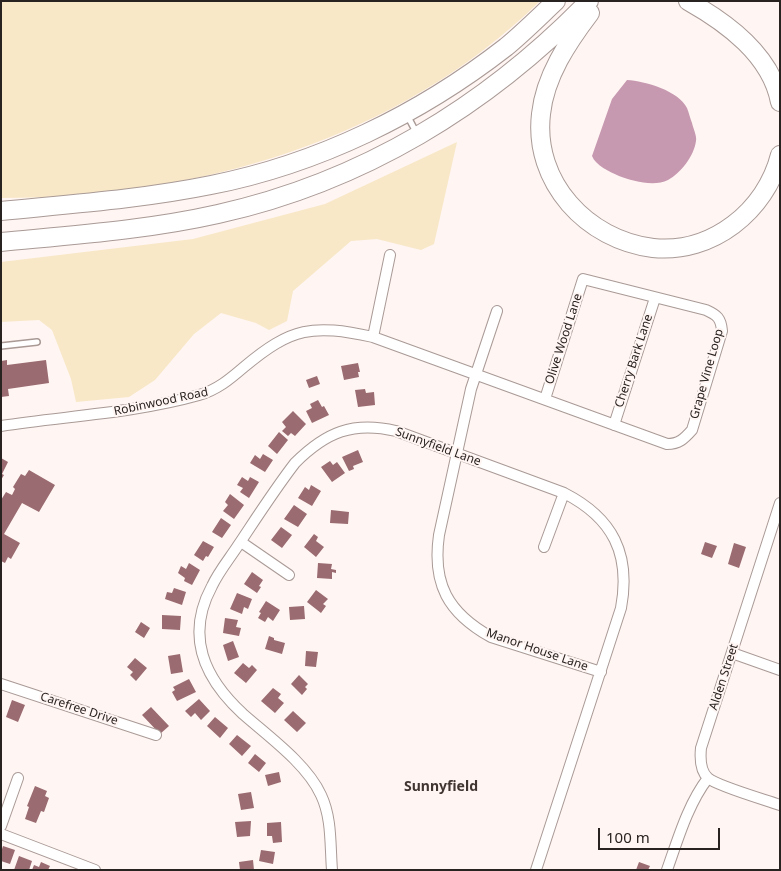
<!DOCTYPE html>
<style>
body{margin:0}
#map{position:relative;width:781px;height:871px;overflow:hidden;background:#fff5f2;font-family:"Noto Sans",sans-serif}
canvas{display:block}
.frame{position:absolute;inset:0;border:2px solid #282220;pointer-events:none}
.scale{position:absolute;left:598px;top:828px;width:122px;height:22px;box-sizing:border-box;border:2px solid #282220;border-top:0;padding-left:6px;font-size:15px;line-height:18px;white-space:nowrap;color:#282220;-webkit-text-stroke:4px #fff5f2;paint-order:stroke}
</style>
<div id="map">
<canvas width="781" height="871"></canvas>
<div class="frame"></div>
<div class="scale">100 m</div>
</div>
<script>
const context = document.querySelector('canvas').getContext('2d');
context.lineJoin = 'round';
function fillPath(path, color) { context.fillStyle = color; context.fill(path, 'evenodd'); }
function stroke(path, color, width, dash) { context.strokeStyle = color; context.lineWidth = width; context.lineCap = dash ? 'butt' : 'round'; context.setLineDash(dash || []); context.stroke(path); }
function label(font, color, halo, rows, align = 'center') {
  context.font = font + ' "Noto Sans",sans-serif'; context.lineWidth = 4; context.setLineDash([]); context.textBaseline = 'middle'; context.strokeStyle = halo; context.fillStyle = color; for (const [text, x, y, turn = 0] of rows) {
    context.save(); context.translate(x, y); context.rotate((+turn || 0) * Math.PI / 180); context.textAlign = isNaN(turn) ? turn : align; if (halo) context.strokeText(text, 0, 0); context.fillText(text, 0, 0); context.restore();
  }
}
const green = new Path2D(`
 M1 1H540C397 141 197 198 1 198Z
 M457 142 434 244 421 250 377 239 351 241 293 291 287 321 269 330 256 323 221 313 194 334 155 380 129 397 76 402 71 379 52 330 39 320 1 322V262L193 239 325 204Z`);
const water = new Path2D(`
 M627 80C645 81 679 91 687 108 689 113 690 118 692 123 693 128 697 136 696 141 694 156 681 173 668 180 654 187 632 181 619 176 610 172 595 165 592 156L612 99Z`);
const building = new Path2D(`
 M7 360V365L46 360 49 383 8 389 9 396 1 397V361Z
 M358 363 360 372H358L359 377 344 380 341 366Z
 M317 376 320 384 309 388 306 380Z
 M365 389 366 393 374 392 375 405 358 407 355 390Z
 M318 400 322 407 324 406 329 415 312 423 306 411 312 408 310 404Z
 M293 411 306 424 295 436 291 433 288 436 282 431 286 427 282 422Z
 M279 432 288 440 277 454 268 446Z
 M358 450 363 462 353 466 354 469 349 471 342 457Z
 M263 454 273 460 265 472 250 463 255 455 260 459Z
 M1 458 8 462 2 474 4 475 1 480Z
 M330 461 333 465 337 462 345 473 332 482 321 467Z
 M29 470 55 485 39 512 22 503 4 534 20 543 11 559 8 557 5 563 1 561V500L6 492 12 495 15 489 13 487 21 474 25 476Z
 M242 477 248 481 250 477 259 482 249 498 240 492 243 488 237 485Z
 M311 485 321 491 312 506 298 498 305 487 309 490Z
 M230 494 244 505 234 519 223 511 228 505 225 502Z
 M294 505 307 514 298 527 284 519Z
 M331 510 349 512 348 524 330 523Z
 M221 518 231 525 222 538 212 532Z
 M281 527 292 535 282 548 271 540Z
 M314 534 318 537 316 541 324 547 316 557 304 547Z
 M203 541 214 547 208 557 206 556 203 561 194 555Z
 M705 542 717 546 712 558 701 554Z
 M734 543 746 547 739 568 728 564Z
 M189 563 200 570 192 585 184 581 185 578 178 573 181 566 186 569Z
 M318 563 332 564 331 569 336 570V573L332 572V579L317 578Z
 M252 572 263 580 259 586 261 587 257 593 244 584Z
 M174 588 186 592 182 605 165 599 167 592 172 593Z
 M316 590 328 599 323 604 326 606 321 613 307 602Z
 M237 593 252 599 248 609 244 607 242 614 230 609Z
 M266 601 280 610 273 621 268 617 265 622 258 618 261 613 259 612Z
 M304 606 305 619 290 620 289 607Z
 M162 615 181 616 180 630 162 629Z
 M225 618 238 620 236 627 241 628 239 636 223 633Z
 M141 622 150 628 144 638 135 632Z
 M269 636 274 638V640L285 643 282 654 265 649Z
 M233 641 239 657 228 661 223 645Z
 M306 651 318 652 316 667 305 666Z
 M180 654 183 672 171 674 168 656Z
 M135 658 147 668 136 681 130 675 133 672 127 667Z
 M243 663 249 668 252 665 257 670 246 683 234 673Z
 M299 675 308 684 305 687 307 689 302 695 291 684Z
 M189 679 196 692 177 701 172 692 175 690 173 687Z
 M273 688 281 694 278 698 284 703 275 713 261 701Z
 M199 699 210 711 201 720 195 713 191 717 185 711Z
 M12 700 25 705 18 722 6 717Z
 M151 707 169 726 160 734 142 715Z
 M293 711 306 723 297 732 284 720Z
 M215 717 228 728 220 738 207 726Z
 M237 735 251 746 242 756 229 744Z
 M255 754 266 763 259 772 248 763Z
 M279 772 281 782 268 786 265 775Z
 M35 786 47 791 45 796 49 798 44 812 41 811 36 823 25 819 29 807 27 806Z
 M251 792 254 808 241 810 238 794Z
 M251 821 250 836 237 837 235 822Z
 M281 822 282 842 273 843 272 836H267V823Z
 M3 846 15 850 10 864 1 861V852Z
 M261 850 275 852 273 864 259 861Z
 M19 856 32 861 29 870H14Z
 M253 860 254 870H240L239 862Z
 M41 862 50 866 48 870H32L34 865 39 867Z
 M639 862 650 866 648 870H636Z`);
const lane = new Path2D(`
 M407 115 416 132
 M1 346 37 342`);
const street = new Path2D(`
 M497 311 471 389 439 535C432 584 448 613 491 637L601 672
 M373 337 390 255
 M614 425 655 298
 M1 426C67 416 135 413 199 395 217 390 230 379 244 367 292 327 312 324 373 337L667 444C679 444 684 439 692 430L722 331C721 318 717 315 706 310L583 279 545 399
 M780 503 701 748C700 758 700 771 708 778 717 786 766 800 780 805
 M241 542 289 575
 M544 547 564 493
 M732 653 780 670
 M1 684 156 735
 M1 826 18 778
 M1 834 95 870
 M332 870C330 845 332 818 321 795 307 764 268 736 243 714 204 678 185 636 212 586 219 571 230 558 239 544 257 517 275 489 295 463 326 432 353 421 396 431L564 493C613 518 631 554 621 608L536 870
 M667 870C678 839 688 804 708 778`);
const highway = new Path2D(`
 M688 1C727 23 771 55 780 102
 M590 13C568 42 545 76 541 114 533 182 587 240 653 248 712 254 766 211 780 155
 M1 211C71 204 142 199 211 185 318 164 420 114 506 47 523 33 540 16 556 1
 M1 242C74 235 147 230 218 214 362 182 487 106 589 1`);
const streetNames = [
 ["Olive Wood Lane",564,339,-72],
 ["Cherry Bark Lane",634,361,-72],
 ["Grape Vine Loop",707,374,-74],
 ["Robinwood Road",161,402,-12],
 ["Sunnyfield Lane",438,447,20],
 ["Manor House Lane",537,650,19],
 ["Alden Street",724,677,-72],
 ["Carefree Drive",79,709,18]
];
const neighbourhoodNames = [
 ["Sunnyfield",441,787]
];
fillPath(green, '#f8e8c7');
fillPath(water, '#c699b0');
fillPath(building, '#9a6b70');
stroke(lane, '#a99a96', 8);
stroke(street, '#a99a96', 12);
stroke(highway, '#a99a96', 20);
stroke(lane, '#fff', 5);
stroke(street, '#fff', 10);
stroke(highway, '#fff', 18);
label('12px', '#282220', '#fff5f2', streetNames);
label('bold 14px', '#413531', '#fff5f2', neighbourhoodNames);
</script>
